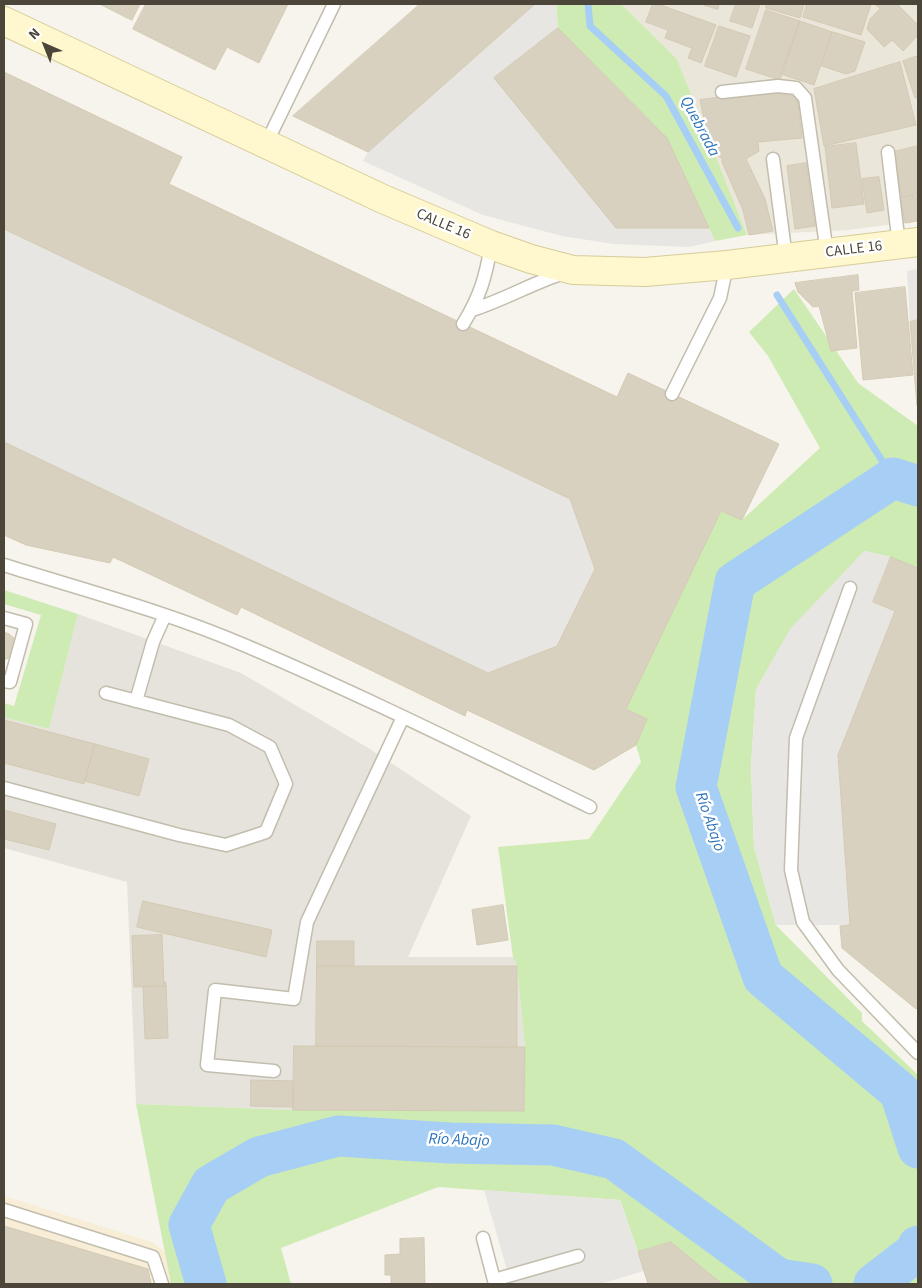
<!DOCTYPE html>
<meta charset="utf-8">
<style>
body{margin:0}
#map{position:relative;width:922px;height:1288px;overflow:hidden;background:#f6f4ec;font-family:"Source Sans 3",sans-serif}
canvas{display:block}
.frame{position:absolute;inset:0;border:5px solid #4b4639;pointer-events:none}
.north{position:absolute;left:20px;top:20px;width:50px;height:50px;-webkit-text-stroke:4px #fff;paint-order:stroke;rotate:316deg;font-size:14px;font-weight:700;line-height:20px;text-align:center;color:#4b4639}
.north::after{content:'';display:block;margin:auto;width:18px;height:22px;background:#4b4639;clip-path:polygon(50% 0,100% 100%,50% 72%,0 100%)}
</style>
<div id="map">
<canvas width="922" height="1288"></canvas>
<div class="frame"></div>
<div class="north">N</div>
</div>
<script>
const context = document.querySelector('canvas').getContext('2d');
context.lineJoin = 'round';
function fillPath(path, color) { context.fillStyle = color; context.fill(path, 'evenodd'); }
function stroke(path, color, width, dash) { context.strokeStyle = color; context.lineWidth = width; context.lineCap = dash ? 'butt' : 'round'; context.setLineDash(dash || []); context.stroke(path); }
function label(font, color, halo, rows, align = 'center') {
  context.font = font + ' "Source Sans 3",sans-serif'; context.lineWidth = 5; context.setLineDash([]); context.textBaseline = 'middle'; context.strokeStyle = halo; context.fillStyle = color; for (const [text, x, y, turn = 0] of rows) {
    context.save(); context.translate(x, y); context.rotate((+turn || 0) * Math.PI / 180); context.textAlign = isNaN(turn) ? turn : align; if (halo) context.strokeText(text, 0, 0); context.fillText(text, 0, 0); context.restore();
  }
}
const residential = new Path2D(`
 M621 4H918V221L848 230 747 235 677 59Z`);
const commercial = new Path2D(`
 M4 1196 152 1242 165 1252 171 1284H4Z`);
const industrial = new Path2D(`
 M78 614 241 673 370 749 471 816 408 957H513L517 966 525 1047 524 1111 293 1110 136 1104 127 882 4 848V717L49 729Z`);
const green = new Path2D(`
 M556 4H621L677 59 747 235 715 241 667 138 558 28Z
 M794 289 858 383 918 426V568L891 557 864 551 756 690 751 766 754 847 776 925 862 1013V1021L918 1075V1284H722L671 1242 638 1252 620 1200 438 1187 281 1248 291 1284H171L136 1104 293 1110H524L525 1047 517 966 513 957 498 847 589 839 641 762 636 745 647 719 626 709 721 511 742 520 820 448 768 356 749 332Z
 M4 590 78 614 49 729 4 717V703L14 706 41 615 4 604Z`);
const parking = new Path2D(`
 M535 4H556L558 28 616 228H709L715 241 689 247 614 244 562 236 483 215 363 161 368 152Z
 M4 229 570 499 595 569 557 646 488 673 4 442Z
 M918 269V320L910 322 907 271Z
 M864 551 891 557 873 602 895 611 838 755 850 925H776L754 847 751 766 756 689 790 629Z
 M484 1190 620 1200 644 1271 600 1284H511Z`);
const stream = new Path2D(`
 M588 4 590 26 666 96 738 228
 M777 295 893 478`);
const river = new Path2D(`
 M918 486 893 478 735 582 696 787 763 977 900 1092 918 1148
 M206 1284 189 1225 211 1185 259 1157 338 1136 450 1143 553 1145 614 1159 779 1279 812 1284
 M874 1284 917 1251 918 1246`);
const building = new Path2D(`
 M100 4H140L132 20Z
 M146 4H288L259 63 227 47 215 70 133 29Z
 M420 4H535L368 152 293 116Z
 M653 4H658L716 25 701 63 688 58 692 48 665 38 668 30 646 22Z
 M701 4H719L718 9Z
 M736 4H760L752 28 730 21Z
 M767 4H804L800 18 766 8Z
 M807 4H871L861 35 803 17Z
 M875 4H897L918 25V35L903 51 892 40 884 47 867 29 870 19 880 9Z
 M766 10 800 21 780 80 746 69Z
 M800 21 832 32 814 85 781 74Z
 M719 26 750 36 736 77 705 66Z
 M558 28 667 138 709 228H616L494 78Z
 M833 32 865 42 855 71 846 74 822 66Z
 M918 56V97L915 98 903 61Z
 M900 62 916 125 824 146 814 89Z
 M4 72 182 157 169 184 617 397 628 373 779 444 742 520 721 511 626 709 647 719 636 745 594 770 467 710 465 716 241 607 237 615 113 557 110 563 26 545 4 535V442L488 673 557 646 595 569 570 499 4 229Z
 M766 91 797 97 802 138 758 142 759 151 746 159 765 199 773 231 749 235 743 210 722 162V158L716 155 715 147H710L700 100Z
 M856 143 864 204 832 208 825 147Z
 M918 146V193L902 197 893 152Z
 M806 163 815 226 795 229 787 166Z
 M879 177 884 210 867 213 862 179Z
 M918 195V221L905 223 900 198Z
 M858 275 859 290 852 291 857 348 831 351 819 306 813 307 798 292 795 283Z
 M905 287 913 375 863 380 855 293Z
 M918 320V406H917L910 322Z
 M891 557 918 568V1006L916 1009 842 948 840 926 850 925 838 755 895 611 873 602Z
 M4 632 9 634 15 639V648L11 657 4 660Z
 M4 720 95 744 84 784 4 763Z
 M95 744 149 759 139 796 85 781Z
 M4 810 56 824 49 850 4 839Z
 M143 901 272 930 266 957 137 927Z
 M503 905 508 940 477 945 472 910Z
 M162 935 164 986 134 987 132 936Z
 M317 941H354V966H317Z
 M317 966H517V1047L316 1046Z
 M164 982H166L168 1038 145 1039 143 986H164Z
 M294 1046 525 1047 524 1111 293 1110Z
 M251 1080 294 1081 293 1107 251 1106Z
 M4 1226 148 1269 151 1284H4Z
 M424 1238 425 1284H391V1275H385V1255L400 1254V1239Z
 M671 1242 722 1284H648L638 1252Z`);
const service = new Path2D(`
 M722 92 778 86 796 88 805 98 827 253
 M266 144 334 4
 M888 152 899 245
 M773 159 786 258
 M472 310C504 300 532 283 564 273
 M463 324C480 297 486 276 491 245
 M672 394 720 298 727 265
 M4 565C84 590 167 612 244 645 362 695 476 752 590 807
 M850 588 796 738 791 870 803 922 838 970 918 1053
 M4 618 26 624 10 682 4 681
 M136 701 153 642 165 615
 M4 788 179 835 226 845 266 832 286 784 270 747 229 725 106 693
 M274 1071 207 1065 215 990 294 999 307 922 403 717
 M4 1210 153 1257 162 1284
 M483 1238 495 1284
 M494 1280 578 1256`);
const secondary = new Path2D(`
 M4 21 383 199 491 245 531 259 573 270 645 272 727 265 918 242`);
const streetNames = [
 ["CALLE 16",443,225,23],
 ["CALLE 16",854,250,-7]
];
const waterNames = [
 ["Quebrada",699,127,62],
 ["Río Abajo",709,822,71],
 ["Río Abajo",459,1141,2]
];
fillPath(residential, '#eae6da');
fillPath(commercial, '#f8edd7');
fillPath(industrial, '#e6e3dd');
fillPath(green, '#ceebb4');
fillPath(parking, '#e8e6e3');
stroke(stream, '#a7cef4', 7);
stroke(river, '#a7cef4', 41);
fillPath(building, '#d8d1c0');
stroke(building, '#d4cab3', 1);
stroke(service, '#c2bdad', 15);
stroke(secondary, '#d7cc9a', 30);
stroke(service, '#fff', 12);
stroke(secondary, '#fff7cd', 28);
label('15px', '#4b4639', '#fff', streetNames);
label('italic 16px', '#2c74bd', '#fff', waterNames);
</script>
